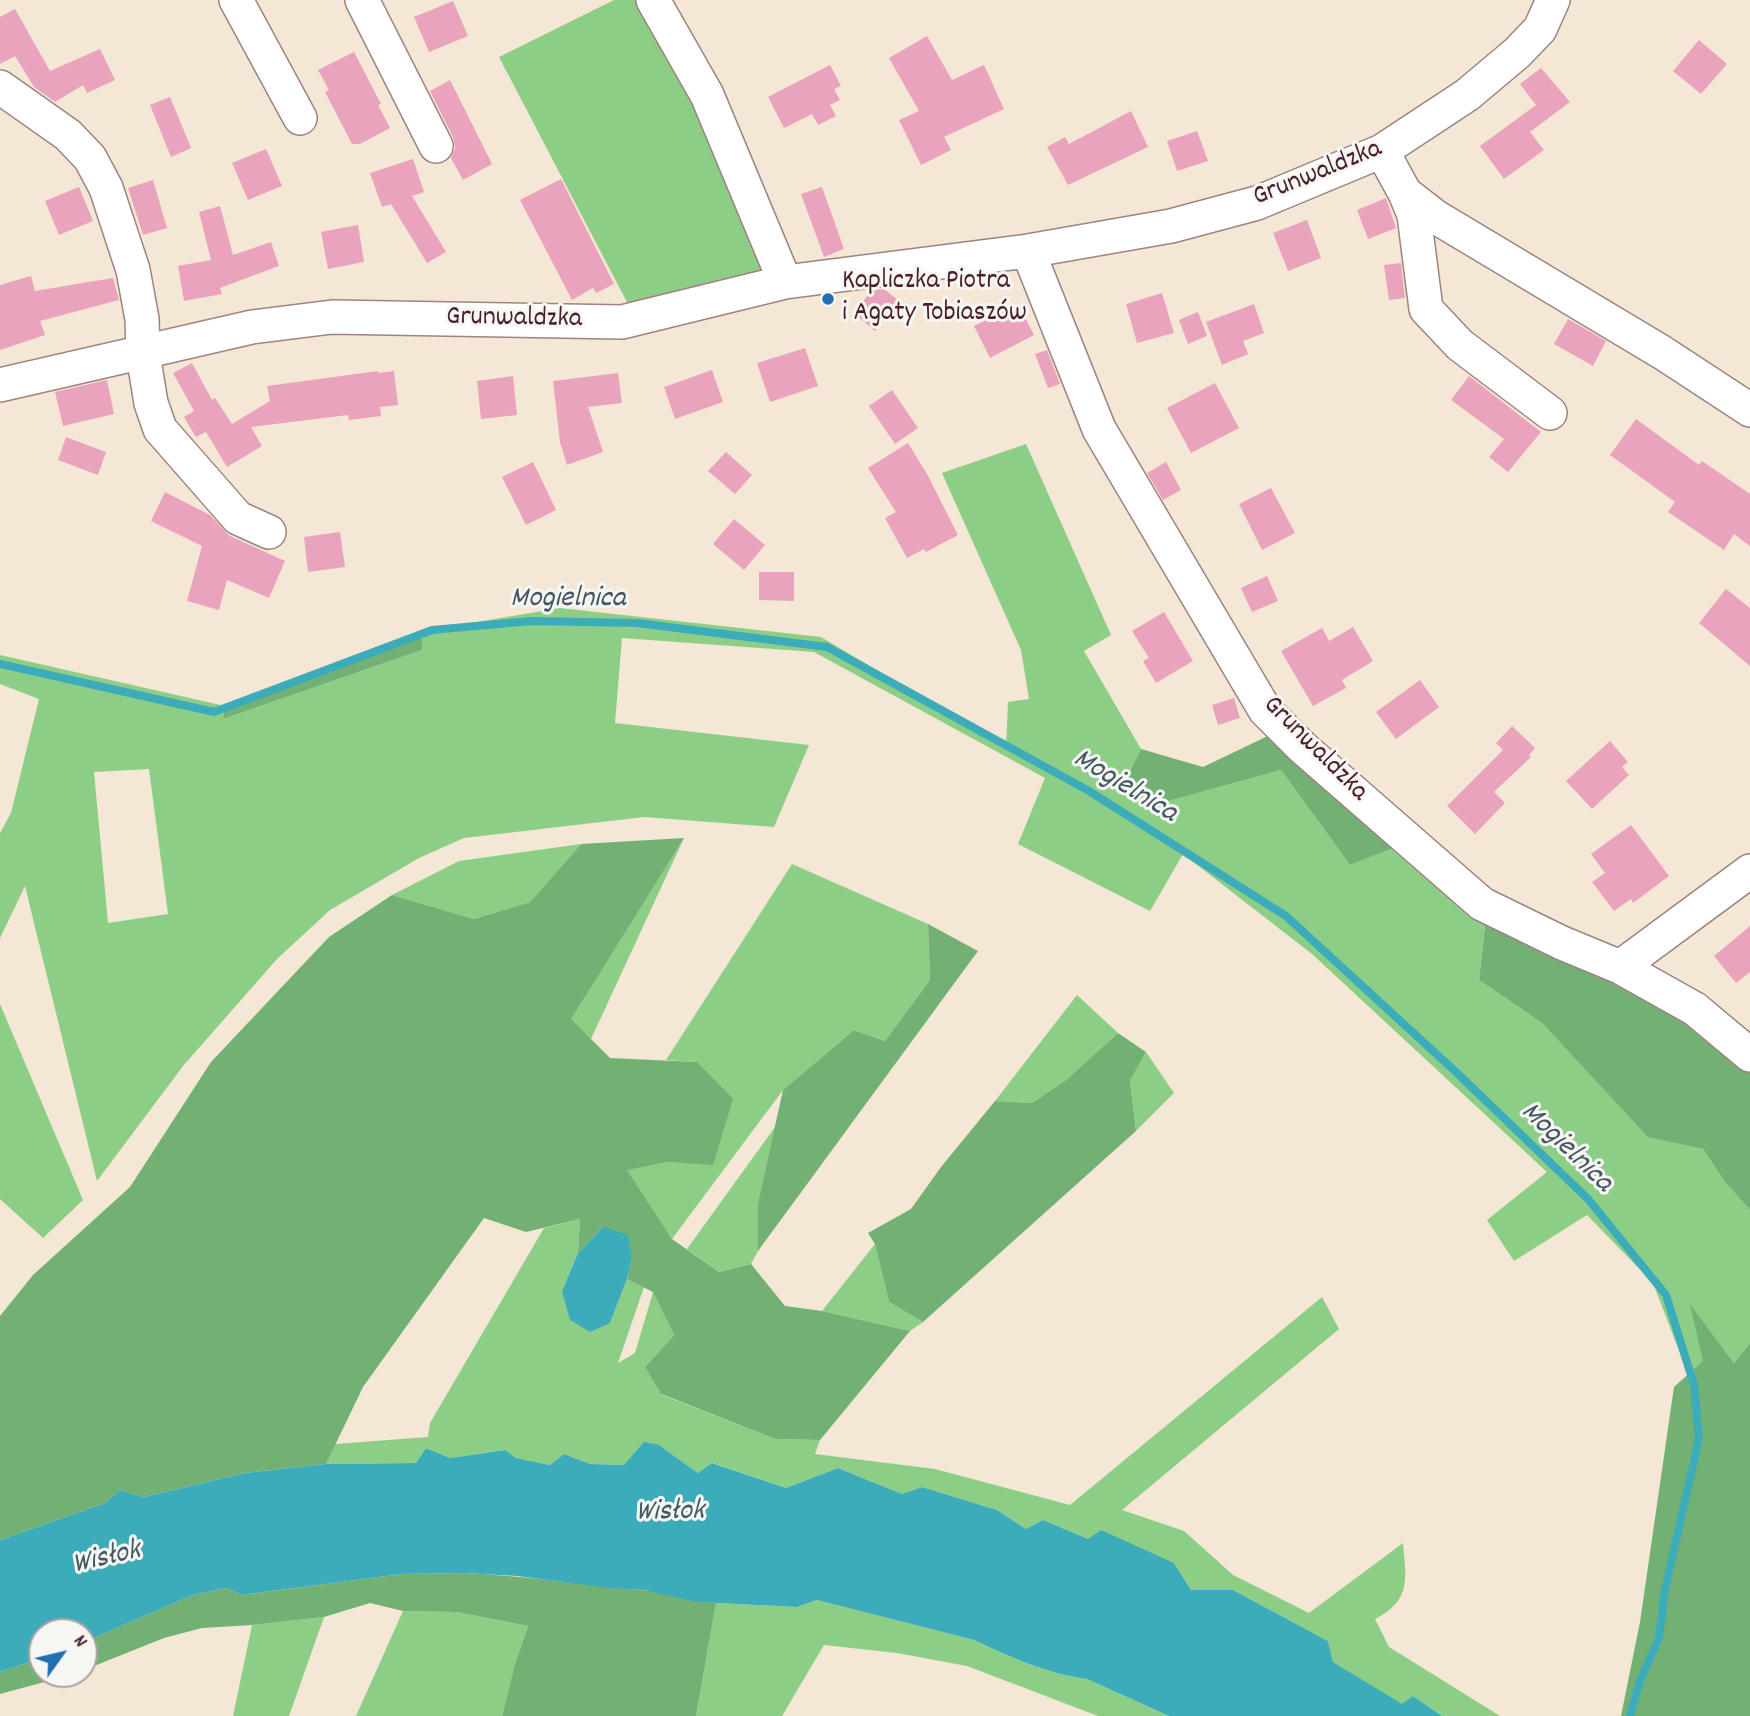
<!DOCTYPE html>
<meta charset="utf-8">
<style>
body{margin:0}
#map{position:relative;width:1750px;height:1716px;overflow:hidden;background:#f4e7d5;font-family:Dekko,sans-serif}
canvas{display:block}
.north{position:absolute;left:28px;top:1618px;width:70px;height:70px;box-sizing:border-box;background:#f6f6f2;border:2px solid #b1a0a2;border-radius:50%;rotate:56deg;font-size:19px;font-weight:700;line-height:28px;text-align:center;color:#4a1f2b}
.north::after{content:'';display:block;margin:auto;width:24px;height:32px;background:#1f6fb2;clip-path:polygon(50% 0,100% 100%,50% 72%,0 100%)}
</style>
<div id="map">
<canvas width="1750" height="1716"></canvas>
<div class="north">N</div>
</div>
<script>
const context = document.querySelector('canvas').getContext('2d');
context.lineJoin = 'round';
function fillPath(path, color) { context.fillStyle = color; context.fill(path, 'evenodd'); }
function stroke(path, color, width, dash) { context.strokeStyle = color; context.lineWidth = width; context.lineCap = dash ? 'butt' : 'round'; context.setLineDash(dash || []); context.stroke(path); }
function label(font, color, halo, rows, align = 'center') {
  context.font = font + ' Dekko,sans-serif'; context.lineWidth = 6; context.setLineDash([]); context.textBaseline = 'middle'; context.strokeStyle = halo; context.fillStyle = color; for (const [text, x, y, turn = 0] of rows) {
    context.save(); context.translate(x, y); context.rotate((+turn || 0) * Math.PI / 180); context.textAlign = isNaN(turn) ? turn : align; if (halo) context.strokeText(text, 0, 0); context.fillText(text, 0, 0); context.restore();
  }
}
const green = new Path2D(`
 M614 0H642L702 106 774 272 629 306 499 57Z
 M1026 444 1111 635 1084 651 1141 749 1127 777 1158 804 1281 770 1350 865 1396 847 1486 917 1479 980 1542 1023 1648 1136 1703 1149 1725 1182 1750 1210V1343L1734 1363 1691 1306 1704 1361 1688 1374 1653 1283 1587 1215 1514 1261 1487 1220 1547 1172 1312 954 1183 854 1150 911 1018 844 1045 778 814 652 622 638 615 723 809 745 774 827 644 817 464 838 419 858 330 910 277 959 183 1066 97 1181 25 886 0 938V833L11 813 39 699 0 684V655L225 706 223 719 422 650 423 631 560 608 821 637 1006 747 1008 702 1029 699 1021 650 942 473ZM149 769 168 914 108 923 94 772Z
 M684 838 591 1039 570 1019Z
 M581 844 530 902 474 919 392 895 459 861Z
 M792 864 928 924 930 980 885 1041 854 1030 783 1090 672 1239 626 1169 667 1162 713 1164 697 1062 666 1060Z
 M1077 995 1118 1033 1066 1080 1032 1103 995 1101Z
 M0 1004 83 1200 43 1238 0 1199Z
 M1146 1052 1174 1093 1136 1131 1130 1081Z
 M775 1127 758 1203V1251L751 1264 719 1272 687 1249Z
 M580 1219 578 1253 562 1291 610 1323 627 1279 644 1287 618 1363 635 1353 653 1292 674 1335 645 1367 662 1395 775 1439 820 1440 815 1454 935 1469 1070 1505 1322 1297 1339 1329 1122 1510 1184 1531 1233 1575 1309 1613 1403 1543C1406 1578 1412 1600 1375 1619L1389 1647 1500 1716H1442L1413 1696 1402 1705 1333 1662 1328 1641 1233 1590H1191L1174 1563 1088 1539 1043 1520 1026 1529 997 1510 922 1487 902 1494 838 1468 786 1488 713 1463 698 1473 659 1445 624 1465 590 1464 564 1454 550 1465 516 1458 504 1450 450 1458 426 1448 416 1463 326 1464 335 1444 428 1437 430 1423 544 1228Z
 M875 1244 889 1302 923 1322 910 1331 822 1311Z
 M817 1600 974 1640C1007 1656 1051 1675 1087 1679L1169 1716H1098L967 1666 897 1653 824 1645 782 1716H696L716 1603 797 1607Z
 M403 1611 457 1612 528 1626 514 1667 502 1716H356Z
 M324 1617 289 1716H233L252 1625Z`);
const forest = new Path2D(`
 M423 631 422 650 223 719 225 706Z
 M1272 734 1396 847 1350 865 1281 770 1158 804 1127 777 1141 749 1203 767Z
 M684 838 571 1019 610 1058 697 1062 733 1099 713 1165 667 1162 627 1170 672 1239 719 1272 751 1264 785 1306 822 1311 910 1331 820 1440 775 1439 661 1394 645 1367 674 1335 653 1292 627 1279 632 1260 603 1227 578 1253 580 1219 526 1232 484 1218 363 1387 326 1464 245 1473 144 1497 120 1490 105 1503 0 1540V1316L33 1275 130 1187 211 1062 329 937 392 895 474 919 530 902 581 844Z
 M1486 917 1638 984 1750 1071V1210L1725 1182 1703 1149 1648 1137 1542 1023 1479 980Z
 M928 924 978 951 758 1251V1203L783 1090 854 1030 885 1041 930 980Z
 M1118 1033 1146 1052 1130 1081 1136 1131 923 1322 889 1302 875 1244 868 1233 911 1209 941 1167 995 1101 1032 1103 1066 1080Z
 M1690 1304 1734 1363 1750 1343V1716H1621L1640 1622 1674 1387 1703 1361Z
 M464 1573C523 1576 582 1584 641 1590 666 1592 691 1601 716 1603L696 1716H502L514 1667 528 1626 457 1612 403 1611 370 1603 324 1617 252 1625 202 1628 164 1638 84 1670V1642L193 1595 227 1588 241 1595 402 1574Z
 M42 1658V1674H74L0 1694V1672Z`);
const water = new Path2D(`
 M603 1227 628 1235 632 1260 627 1279 610 1323 590 1332 570 1320 562 1291 578 1253Z
 M644 1442 659 1445 698 1473 712 1463 786 1488 838 1468 902 1494 922 1487 997 1510 1026 1529 1043 1520 1088 1539 1101 1530 1174 1563 1191 1590H1233L1328 1641 1333 1662 1402 1704 1413 1696 1442 1716H1169L1087 1679C1051 1675 1007 1656 974 1640L817 1600 797 1607 716 1603 692 1601 644 1590 610 1588 517 1576 464 1573 402 1574 241 1595 227 1588 193 1595 84 1642V1632H42V1658L0 1672V1540L105 1503 120 1490 144 1497 245 1473 326 1464 416 1463 426 1448 450 1458 505 1450 516 1458 550 1465 564 1454 590 1464 624 1465Z`);
const stream = new Path2D(`
 M0 664 214 712 432 630 531 621 637 623 827 647 1089 791 1286 916 1456 1072 1588 1199 1666 1295 1694 1385 1699 1438 1665 1590 1659 1638 1640 1681 1630 1716`);
const building = new Path2D(`
 M453 1 468 36 429 52 414 17Z
 M15 9 50 71 100 49 115 80 87 93 83 85 55 102 34 87 15 56 0 64V17Z
 M927 36 952 80 984 65 1004 109 944 137 951 150 921 165 899 120 919 111 889 58Z
 M1699 40 1727 64 1701 94 1673 71Z
 M354 52 381 104 378 105 390 128 360 144H352L325 92 329 90 318 70Z
 M830 65 841 86 834 89 840 100 830 105 836 116 818 125 812 114 784 128 768 97Z
 M1541 68 1570 102 1530 132 1544 150 1504 179 1480 146 1536 105 1520 84Z
 M450 80 492 164 463 180 451 158 455 148 453 137 430 91Z
 M170 97 191 148 171 157 150 105Z
 M1131 111 1148 147 1068 185 1047 147 1065 137 1069 144Z
 M1197 131 1208 161 1177 171 1167 141Z
 M266 149 282 186 248 200 232 163Z
 M413 159 424 192 412 196 446 252 427 263 391 204 382 207 370 173Z
 M561 179 614 284 596 293 593 288 572 300 520 200Z
 M153 180 167 228 143 235 128 188Z
 M79 187 93 221 59 235 45 201Z
 M822 187 844 249 824 257 801 194Z
 M1386 198 1396 228 1368 239 1357 210Z
 M220 206 233 255 271 242 279 266 220 288 222 294 184 301 178 266 211 260 199 212Z
 M1307 220 1321 258 1288 271 1273 233Z
 M358 225 364 262 328 269 321 232Z
 M1401 263 1405 298 1389 300 1384 265Z
 M31 276 35 291 113 278 119 300 40 321 45 335 0 350V285Z
 M884 289 899 301 875 331 854 313 872 290Z
 M1162 293 1174 333 1137 343 1126 304Z
 M1018 304 1034 335 990 358 974 326Z
 M1254 304 1264 333 1243 341 1248 354 1222 365 1206 322Z
 M1198 312 1207 336 1188 344 1179 320Z
 M1568 319 1606 341 1593 366 1554 344Z
 M805 348 818 386 770 402 757 363Z
 M1047 350 1060 384 1048 388 1035 354Z
 M192 363 212 400 215 398 232 424 270 401 267 386 378 371V373L394 371 398 405 380 407 381 416 349 420 348 415 251 427 262 446 227 467 206 432 196 437 184 417 194 411 173 373Z
 M712 370 723 402 675 419 664 387Z
 M618 373 622 403 588 407 603 452 567 465 560 442 553 381Z
 M513 376 517 415 481 419 477 381Z
 M1469 376 1541 432 1508 472 1489 457 1504 439 1451 400Z
 M107 380 114 414 63 426 55 392Z
 M1215 383 1239 428 1191 453 1167 408Z
 M892 390 918 428 895 444 869 406Z
 M1636 419 1699 465 1702 461 1750 494V546L1734 534 1724 550 1668 512 1675 502 1610 455Z
 M66 437 106 452 98 475 58 460Z
 M908 443 927 474 958 535 926 552 924 549 907 558 885 518 896 512 868 468Z
 M726 452 752 475 735 494 708 471Z
 M533 462 556 510 526 525 502 477Z
 M1166 462 1181 490 1163 500 1147 473Z
 M1271 488 1295 533 1262 550 1239 504Z
 M165 492 210 515 230 536 285 561 269 598 227 580 219 610 187 601 202 546 151 521Z
 M734 519 765 545 744 570 713 544Z
 M340 532 345 567 308 572 304 537Z
 M759 572H794V601L759 600Z
 M1267 576 1278 601 1252 612 1241 588Z
 M1726 589 1750 608V666L1699 623Z
 M1164 612 1193 661 1156 683 1143 661 1149 658 1132 631Z
 M1353 627 1373 661 1342 680 1346 688 1313 706 1281 651 1322 628 1329 641Z
 M1420 680 1439 707 1396 739 1376 712Z
 M1234 698 1240 718 1218 725 1212 705Z
 M1512 726 1535 748 1529 755 1531 757 1494 792 1505 803 1475 834 1447 806 1503 750 1496 743Z
 M1610 741 1628 762 1622 767 1629 775 1592 809 1566 781Z
 M1631 825 1669 876 1633 903 1631 899 1614 911 1592 882 1605 873 1591 854Z
 M1750 926V972L1736 983 1714 956Z`);
const minor = new Path2D(`
 M236 0 300 118
 M362 0 436 146
 M653 0 707 95 785 282
 M0 87 68 135 90 158 106 188 133 270 142 319 143 354 151 403 160 429 238 518 269 532
 M1382 151 1405 193 1414 215 1426 309 1460 345 1550 413
 M1405 193 1436 217 1663 353 1750 410
 M1028 251 1099 429 1265 710 1302 747 1482 904 1562 943 1620 967 1695 1009 1750 1055
 M0 385 252 327 332 317 622 322 785 282 1028 251 1171 226 1257 203 1382 151 1467 95 1517 53 1540 29 1553 0
 M1620 967 1750 871`);
const markers = [
 [828,299,7,"#1f6fb2"]
];
const streetNames = [
 ["Grunwaldzka",1318,175,-22],
 ["Grunwaldzka",514,320,1],
 ["Grunwaldzka",1314,750,45]
];
const poiNames = [
 ["Kapliczka Piotra",842,283],
 ["i Agaty Tobiaszów",842,315]
];
const waterNames = [
 ["Mogielnica",568,601],
 ["Mogielnica",1124,788,31],
 ["Mogielnica",1565,1149,44],
 ["Wisłok",670,1514,-1],
 ["Wisłok",107,1560,-13]
];
fillPath(green, '#8dce86');
fillPath(forest, '#72b173');
fillPath(water, '#3dacba');
stroke(stream, '#3dacba', 8);
fillPath(building, '#eaa3bc');
stroke(minor, '#9f8380', 36);
stroke(minor, '#fff', 33);
for (const [x, y, r, color] of markers) { const dot = new Path2D(); dot.arc(x, y, r, 0, 2 * Math.PI); context.fillStyle = color; context.fill(dot); stroke(dot, '#f6f6f2', 2.5); }
label('28px', '#4a1f2b', '#f6f6f2', streetNames);
label('28px', '#4a1f2b', '#f6f6f2', poiNames, 'left');
label('italic 30px', '#455764', '#f6f6f2', waterNames);
</script>
